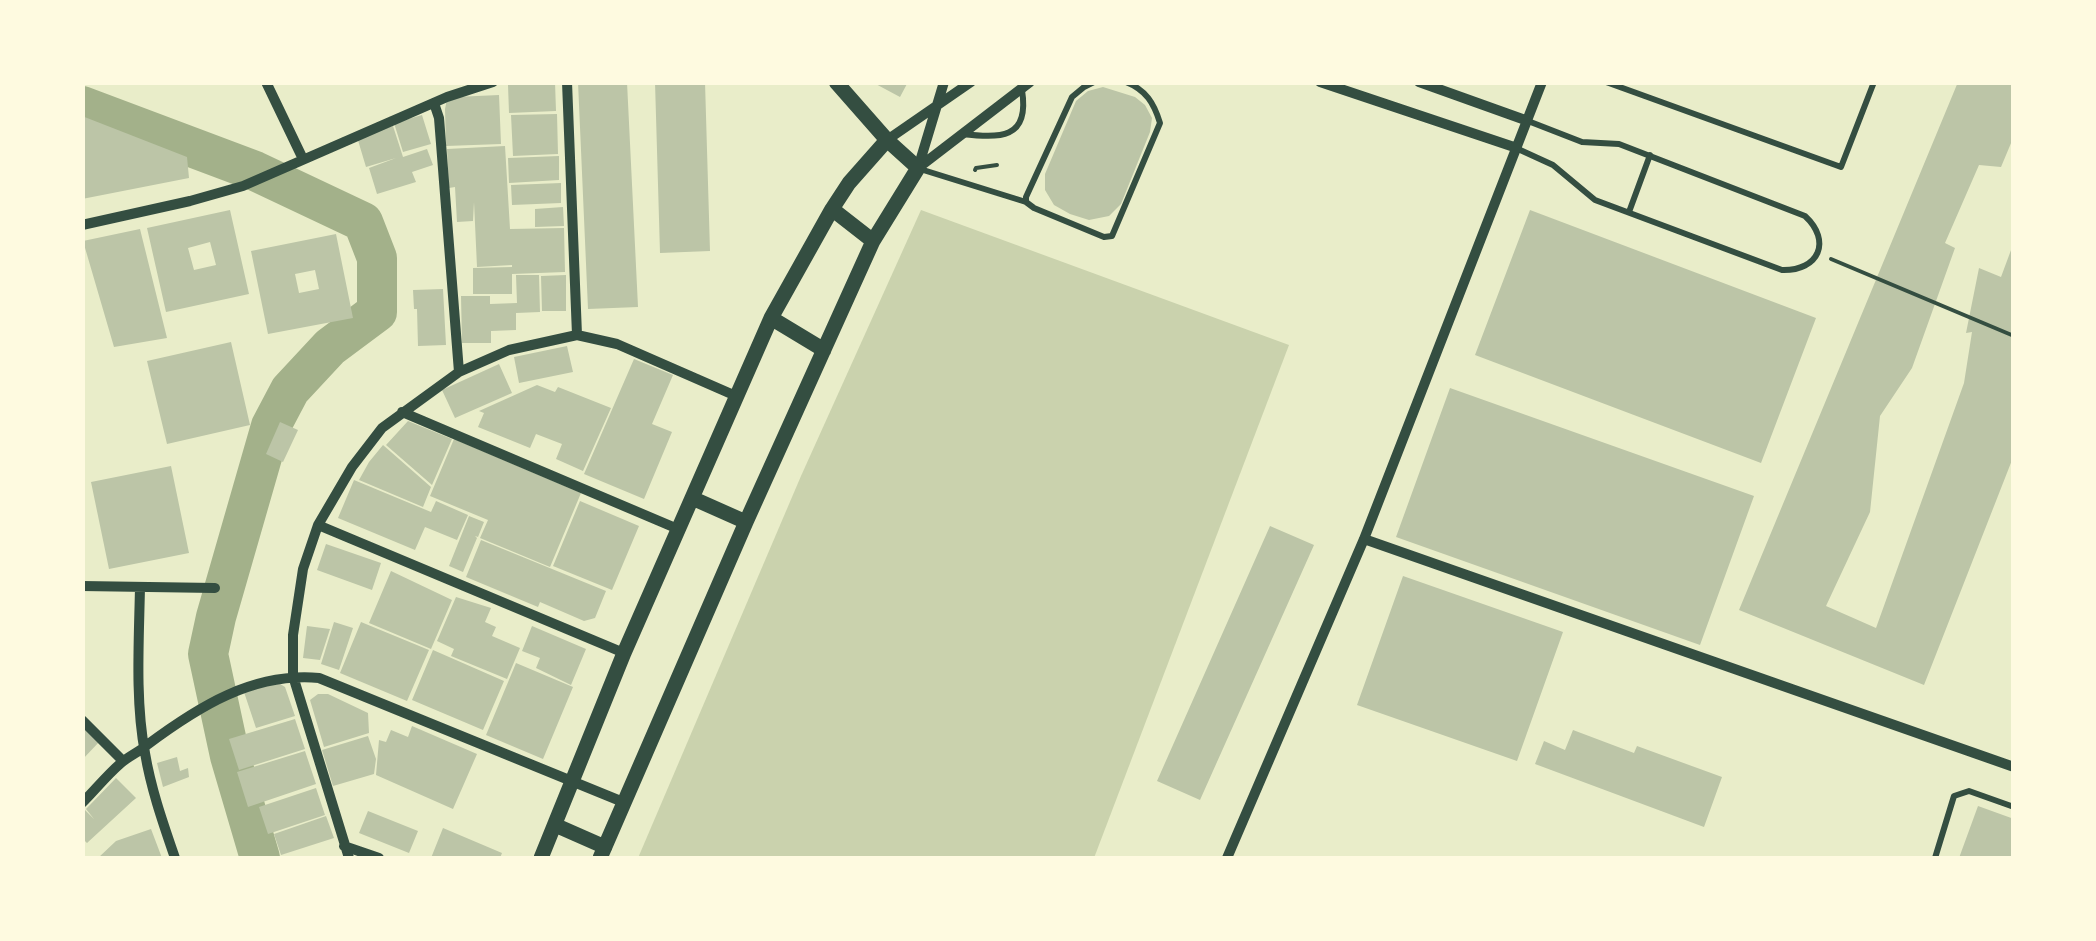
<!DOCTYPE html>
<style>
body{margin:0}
#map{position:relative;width:2096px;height:941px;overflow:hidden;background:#e9edc9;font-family:Cabin,sans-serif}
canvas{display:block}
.frame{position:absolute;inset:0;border:85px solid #fefae0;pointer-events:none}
</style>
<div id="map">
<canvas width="2096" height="941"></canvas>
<div class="frame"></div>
</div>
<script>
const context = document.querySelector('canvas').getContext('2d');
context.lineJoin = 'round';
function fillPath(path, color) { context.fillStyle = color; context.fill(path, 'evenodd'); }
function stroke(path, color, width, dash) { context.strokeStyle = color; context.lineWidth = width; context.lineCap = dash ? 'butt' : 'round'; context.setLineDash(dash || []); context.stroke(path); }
const green = new Path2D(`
 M921 210 1289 345 1094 858H638L801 476Z`);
const river = new Path2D(`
 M82 106 255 171 363 222 377 258V312L330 347 290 390 271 426 216 617 208 654 230 756 260 858`);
const building = new Path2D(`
 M520 82H555L556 111 509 113 508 85Z
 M578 82H627L638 307 588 309Z
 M655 82H705L710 251 660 253Z
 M872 82H908L900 97Z
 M1958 82H2014V136L2001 167 1979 165 1945 243 1955 248 1912 368 1880 416 1870 512 1826 606 1876 628 1964 383 1972 332 1966 333 1979 268 2001 277 2014 242V455L1924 685 1739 610Z
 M1103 87 1135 97 1145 105 1152 118 1150 132 1121 204 1109 216 1089 220 1070 214 1054 205 1045 190V174L1076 101 1088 91Z
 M499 95 501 144 446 146 445 109 447 99 455 97Z
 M557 114 558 154 513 156 511 115Z
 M422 115 431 144 403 152 394 123Z
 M82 116 187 157 189 178 82 199Z
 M393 126 403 157 427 149 433 165 412 172 416 182 377 194 369 168 396 158 366 167 357 137Z
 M505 146 510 229 564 228 565 272 512 274V294H473V268L512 267V265L477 267 474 202 473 221 457 222 455 187 449 188 447 149Z
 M559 156V180L509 183 508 158Z
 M561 183V203L512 205 511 185Z
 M563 207 564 226 535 227V209Z
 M230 210 249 294 166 312 147 228ZM210 242 216 265 194 270 188 248Z
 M1530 210 1816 318 1761 463 1475 355Z
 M140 229 167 338 114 347 83 241Z
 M336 234 353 318 268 334 251 251ZM315 270 319 289 299 293 295 274Z
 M516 275H539L540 312 516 313V330L491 331V343H462L461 296H490V304L517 303Z
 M566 275V311H542L541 276Z
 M443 289 446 345 418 346 417 309H414L413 290Z
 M231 342 250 425 167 444 147 361Z
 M567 346 573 372 519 383 514 357Z
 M634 359 673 375 652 424 672 432 644 499 584 474Z
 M499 364 512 393 455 418 442 390Z
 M537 385 555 392 558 387 611 408 583 471 556 459 562 444 536 434 530 448 478 427 484 413 479 411Z
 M1450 388 1754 496 1700 645 1396 537Z
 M408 421 452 439 432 485 386 445Z
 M280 422 298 430 283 462 266 454Z
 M454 439 581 493 550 567 480 538 488 520 430 496Z
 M383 445 431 487 423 507 359 480 369 462Z
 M171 466 189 553 109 569 91 482Z
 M354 480 431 512 436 501 468 515 457 540 425 527 415 550 338 518Z
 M580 501 639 526 612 590 553 566Z
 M469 516 484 522 478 537 475 536 477 538 463 572 449 566Z
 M1270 526 1314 545 1200 800 1157 781Z
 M481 540 606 591 595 618 584 621 540 602 538 607 466 577Z
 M326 544 381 563 372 590 317 570Z
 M391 571 452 600 431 649 369 623Z
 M1403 576 1563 632 1517 761 1357 705Z
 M456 597 491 608 485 622 496 627 492 636 520 648 507 679 451 656 454 649 437 641Z
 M334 622 353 628 339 670 321 664Z
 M361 622 429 650 407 701 340 673Z
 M307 626 330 629 320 660 303 658Z
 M532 626 586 649 571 685 536 668 540 658 522 651Z
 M433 650 504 681 483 730 412 700Z
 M516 663 573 687 543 759 486 735Z
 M277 682 285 687 295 716 256 728 244 692Z
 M318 694H328L368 713 369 733 324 747 310 700Z
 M295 719 305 749 239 770 229 739Z
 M82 724 100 741 82 760Z
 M412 726 477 754 453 809 376 775 379 740 386 742 391 730 408 737Z
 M1573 730 1634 753 1637 746 1722 777 1704 827 1535 764 1544 741 1565 750Z
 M368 736 376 759 374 774 333 786 322 750Z
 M305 751 316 784 248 807 237 772Z
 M177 757 180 771 188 768 189 777 163 787 157 763Z
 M116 778 136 798 87 843 82 838V812L85 810 94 819 86 809Z
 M316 788 325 815 268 834 259 807Z
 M1978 806 2014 819V858H1959Z
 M368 811 418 831 409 853 359 833Z
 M326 816 334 838 281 855 274 834Z
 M443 828 502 853 500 858H431Z
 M151 829 162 858H98L116 841Z`);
const path = new Path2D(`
 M975 170 976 168 997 165
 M1831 259 2014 336`);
const service = new Path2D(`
 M1606 82 1841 167 1874 82
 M961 134C1000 138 1030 140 1022 90
 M1518 149 1553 165 1595 200 1782 270C1819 271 1832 241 1805 216L1619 144 1582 142 1528 121
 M920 169 1026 202 1034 208 1104 237 1112 236 1160 123C1154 103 1146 90 1126 82
 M1026 202V197L1072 97 1084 87 1094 82
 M1629 212 1650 155
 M1935 858 1954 796 1969 791 2014 807`);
const minor = new Path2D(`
 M266 82 303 159
 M567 82 577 335
 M1320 82 1517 148
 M1419 82 1528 121
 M434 103 439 118 459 372
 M887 140 971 82
 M918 168 1030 82
 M918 168 944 82
 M82 225 190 201 243 186 447 97 493 82
 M402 412 678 529
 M318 525 624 653
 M1364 539 2014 767
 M82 586 215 588
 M140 587C139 640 135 701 145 753 151 789 163 823 175 858
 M82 720 123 761
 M82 803C95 790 107 775 121 763 129 756 139 752 147 745 198 707 253 672 319 678L623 802
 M344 846 379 858
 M349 858 293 676V635L303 569 318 525 352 467 382 428 459 372 509 350 577 335 617 344 736 396
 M1227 858 1364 539 1542 82`);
const tertiary = new Path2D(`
 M832 209 873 241
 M771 318 824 350
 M692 498 746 522
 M555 825 605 847
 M541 858 624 653 771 318 832 209 849 183 887 140
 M600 858 746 522 873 241 918 168 887 140 836 82`);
fillPath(green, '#cad2ad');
stroke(river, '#a3b18a', 40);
fillPath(building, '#bcc5a7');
stroke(path, '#344e41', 4);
stroke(service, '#344e41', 6);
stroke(minor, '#344e41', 10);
stroke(tertiary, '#344e41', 15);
</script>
